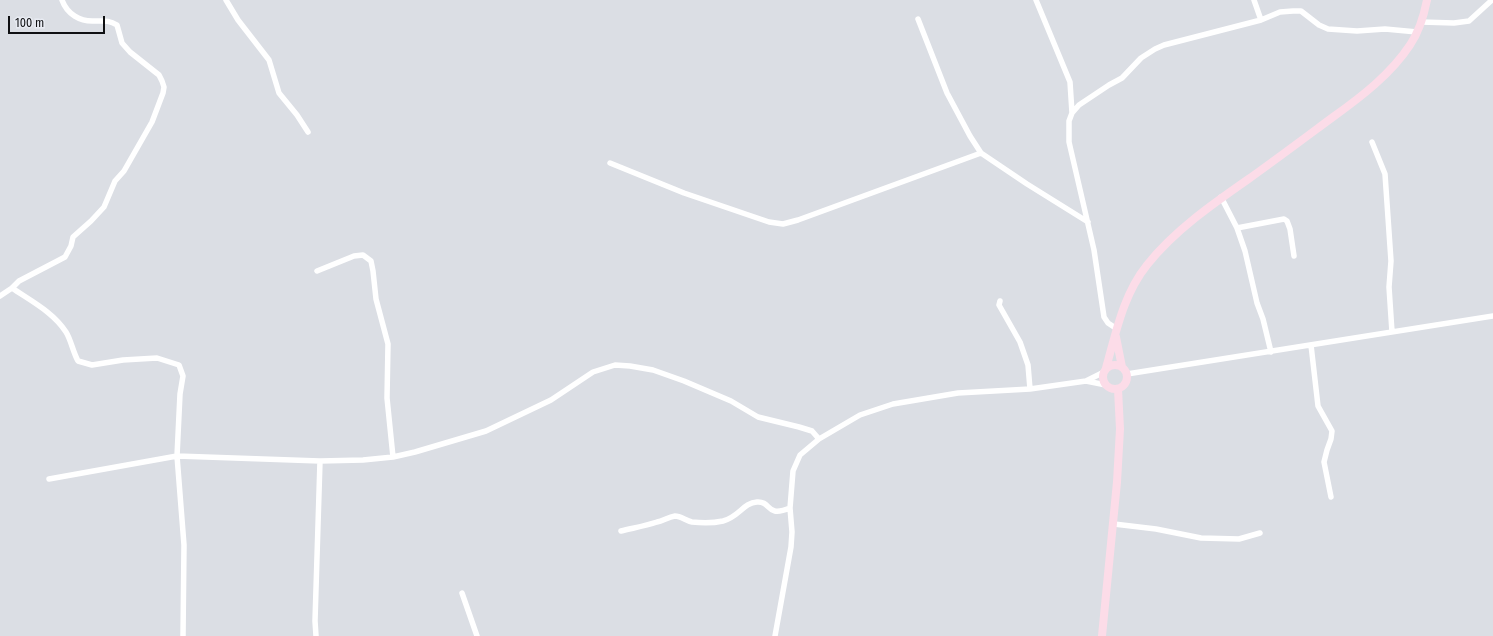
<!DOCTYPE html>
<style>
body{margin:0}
#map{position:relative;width:1493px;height:636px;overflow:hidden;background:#dbdee4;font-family:"Fira Sans Condensed",sans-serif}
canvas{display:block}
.scale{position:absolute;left:8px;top:16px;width:97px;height:18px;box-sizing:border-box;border:2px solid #0f1012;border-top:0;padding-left:5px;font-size:12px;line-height:14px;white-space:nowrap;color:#0f1012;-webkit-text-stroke:3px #e8ebf2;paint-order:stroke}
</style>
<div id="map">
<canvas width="1493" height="636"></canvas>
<div class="scale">100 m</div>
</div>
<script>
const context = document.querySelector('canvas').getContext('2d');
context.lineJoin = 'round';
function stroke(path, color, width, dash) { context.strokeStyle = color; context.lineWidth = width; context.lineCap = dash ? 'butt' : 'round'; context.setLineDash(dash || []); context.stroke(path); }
const street = new Path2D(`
 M226 0 238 20 269 60 279 93 297 115 308 132
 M1036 0 1070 82 1072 113
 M1254 0 1261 20
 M918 19 947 93 970 136 981 153 1027 184 1088 222
 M1421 22 1454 23 1469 21 1492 0
 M1372 142 1385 174 1391 261 1389 287 1392 332
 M610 163 684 193 769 222 783 224 798 220 981 153
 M1221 197 1237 228 1284 219 1287 221 1290 229 1294 256
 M1237 228 1245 251 1257 303 1263 319 1271 352
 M317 271 354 256 363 255 371 261 373 271 376 299 388 344 387 398 393 457
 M12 288C31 301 53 312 66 332 71 340 73 352 78 361L92 365 123 360 157 358 179 365 183 376 180 394 177 456 184 545 183 636
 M0 296 12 288 19 281 65 257 71 246 73 237 91 221 104 207 115 181 124 171 152 122 163 93 164 87 162 81 159 75 130 52 122 43 117 25C109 20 104 21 95 21 80 22 67 14 62 0
 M1000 301 999 305 1020 342 1028 365 1030 389
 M1117 329 1108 323 1104 317 1094 250 1069 142V121L1072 113 1079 105 1109 85 1122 78 1141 58 1155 49 1164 45 1261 20 1280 12 1293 11H1301L1319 25 1328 29 1357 31 1385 29 1417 32
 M1311 345 1318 406 1332 431 1331 439 1327 450 1324 462 1331 497
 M1104 372 1086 381 1106 385
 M1127 374 1493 316
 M49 479 177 456 320 461 363 460 393 457 415 452 486 431 551 400 593 372 615 365 630 366 653 370 684 381 731 401 758 417 799 427 812 431 819 439 860 415 893 404 958 393 1030 389 1086 381
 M1114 524 1156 529 1201 538 1239 539 1260 533
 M621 531C633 528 645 526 657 522 663 521 668 517 675 516 681 516 686 521 692 522 701 523 714 523 723 521 739 517 743 503 757 502 772 501 765 518 790 508
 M462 593 477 636
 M316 636 315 621 320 461
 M775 636 791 547 792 532 790 508 793 471 800 455 819 439`);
const primary = new Path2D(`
 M1116 337 1122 367
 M1103 377a12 12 0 1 1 24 0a12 12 0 1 1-24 0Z
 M1106 368C1116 333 1123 295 1147 265 1175 230 1214 203 1250 178 1278 158 1306 137 1333 117 1361 97 1391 74 1410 45 1419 32 1424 15 1427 0
 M1102 636 1117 482 1120 429 1118 389`);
stroke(street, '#fff', 5.5);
stroke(primary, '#fcdce8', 8);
</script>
